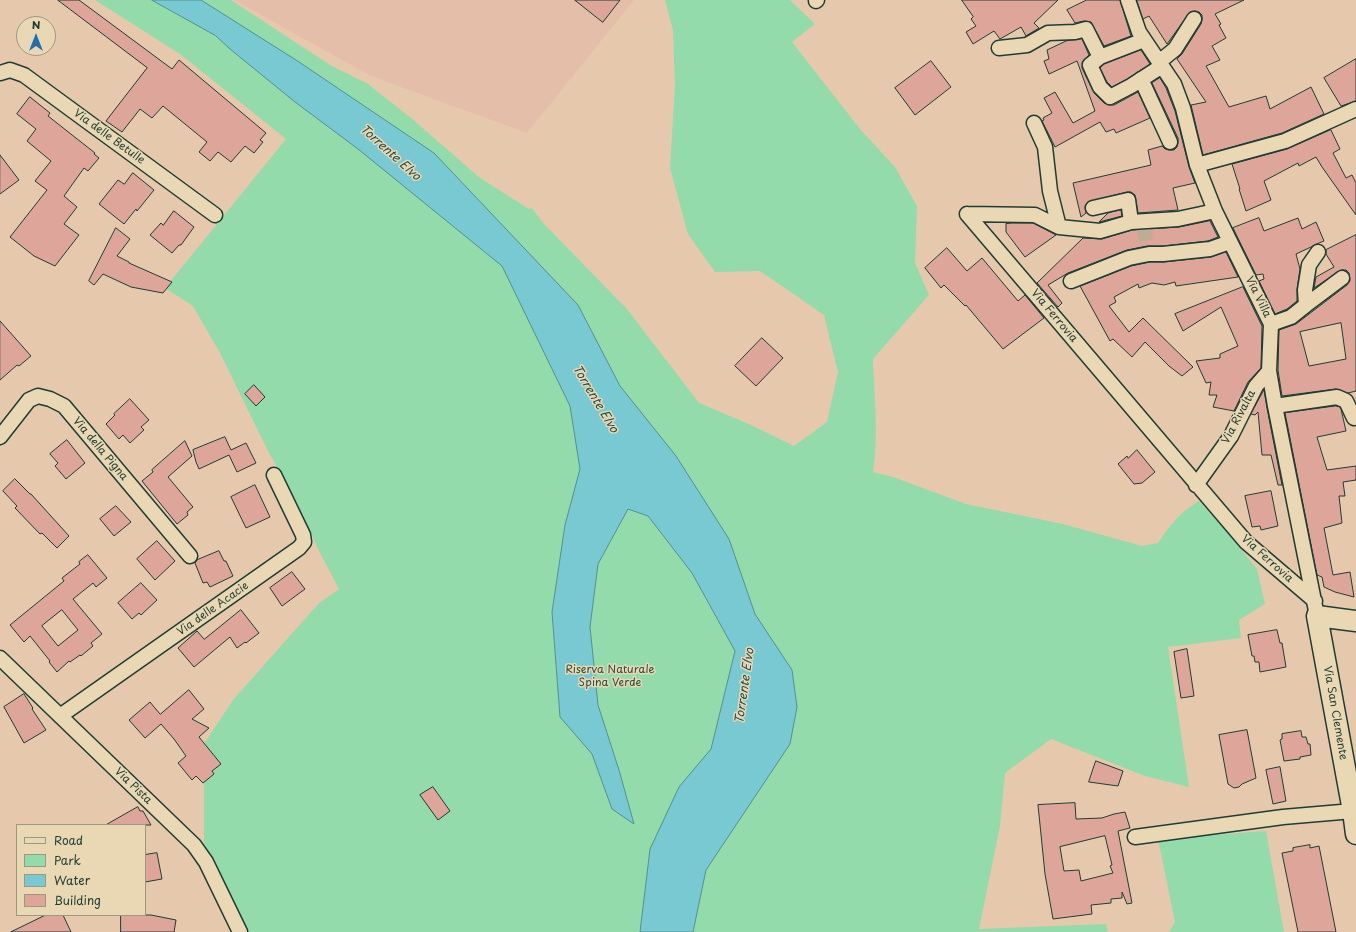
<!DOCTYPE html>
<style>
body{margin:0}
#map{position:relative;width:1356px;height:932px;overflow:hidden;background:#e6c9ad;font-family:"Playpen Sans",sans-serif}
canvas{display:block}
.legend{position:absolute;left:16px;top:824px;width:130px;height:92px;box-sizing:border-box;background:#ead8b5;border:1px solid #999a81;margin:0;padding:5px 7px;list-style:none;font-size:12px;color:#1f3d34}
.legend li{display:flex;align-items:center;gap:8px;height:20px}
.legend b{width:20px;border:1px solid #999a81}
.north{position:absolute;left:16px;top:16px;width:40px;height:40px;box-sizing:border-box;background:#ead8b5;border:1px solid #999a81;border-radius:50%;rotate:0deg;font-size:11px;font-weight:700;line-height:16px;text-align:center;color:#1f3d34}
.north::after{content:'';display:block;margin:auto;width:14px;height:18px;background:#1f6fb2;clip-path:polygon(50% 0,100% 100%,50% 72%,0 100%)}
</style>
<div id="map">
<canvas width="1356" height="932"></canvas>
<ul class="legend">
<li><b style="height:5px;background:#ead8b5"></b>Road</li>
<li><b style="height:11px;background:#93dbaa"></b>Park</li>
<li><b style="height:11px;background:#78c9d1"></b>Water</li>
<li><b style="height:11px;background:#dea59b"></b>Building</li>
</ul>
<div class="north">N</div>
</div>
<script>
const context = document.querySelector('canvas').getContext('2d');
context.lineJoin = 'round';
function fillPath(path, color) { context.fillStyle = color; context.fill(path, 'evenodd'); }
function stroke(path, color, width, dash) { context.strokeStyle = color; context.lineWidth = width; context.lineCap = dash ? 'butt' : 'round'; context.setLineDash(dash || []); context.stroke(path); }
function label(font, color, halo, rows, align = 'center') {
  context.font = font + ' "Playpen Sans",sans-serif'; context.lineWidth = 3; context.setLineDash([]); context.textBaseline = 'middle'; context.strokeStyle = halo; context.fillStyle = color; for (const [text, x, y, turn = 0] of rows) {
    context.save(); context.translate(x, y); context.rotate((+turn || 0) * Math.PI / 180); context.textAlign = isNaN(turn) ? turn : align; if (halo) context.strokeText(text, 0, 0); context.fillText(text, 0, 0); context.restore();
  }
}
const built = new Path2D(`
 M234 0H634L527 133 371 76Z`);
const green = new Path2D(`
 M95 0H231L330 65 368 84 411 118 480 178 529 209 532 208 543 223 627 309 699 403 751 425 794 446 827 422 838 372 824 315 760 271 715 272 688 234 670 168 675 85 673 30 665 0H790L815 24 792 42 860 129 895 167 917 206 915 263 929 295 873 359C874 396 879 435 873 472L893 477 966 504 1063 524 1142 546 1158 543C1171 524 1179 513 1199 501L1226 531 1257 569 1265 604 1239 620 1241 638 1168 647 1189 787 1145 776 1051 739 1005 773 1000 826 979 929 1106 924 1108 932H242L204 847V744L233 700 319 603 339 589 319 551 294 497 268 451 220 353 193 306 165 288 286 139 180 54Z
 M1266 831 1284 932H1169L1175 922 1158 839Z`);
const water = new Path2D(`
 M152 0H201L296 60 434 153 578 305 620 386 676 456 729 539 755 614 792 670 797 707 790 744 706 870 693 932H640L650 849 679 787 711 749 735 651 692 573 648 516 628 509 598 564 590 627 598 705 619 770 634 824 612 809 592 754 560 717 552 612 565 525 580 469 570 406 502 266 358 149 295 102 230 49 216 36Z`);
const building = new Path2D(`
 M58 0H79L172 69 179 60 266 133 260 140 263 142 254 153 245 146 231 162 218 152 210 161 199 152 207 142 163 106 152 118 140 109 122 132 106 121 147 68Z
 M575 0H620L603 22Z
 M962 0H1058L1034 23 1039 28 1026 36 1021 27 1000 39 994 31 973 44 966 32 976 26 971 19 973 17Z
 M1087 0H1120L1131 36 1104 46 1091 22 1084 21 1075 23 1067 10Z
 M1137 0H1244L1215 14 1221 24 1219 25 1226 38 1212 46 1220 60 1206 66 1229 107 1266 96 1270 109 1311 87 1324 114 1282 133 1203 155 1191 105 1206 102 1177 59 1182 54 1201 24 1202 20V15L1199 12 1195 11 1190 12 1167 44 1149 16 1143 19Z
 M1082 39 1089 55 1083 61 1082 68 1094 93 1104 103 1109 105H1114L1138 92 1150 118 1116 133 1114 129 1106 132 1100 122 1055 147 1042 121 1044 120 1043 118 1052 113 1044 98 1055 92 1073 123 1095 111 1077 61 1049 74 1044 61 1049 59 1047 50 1066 41Z
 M1141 50 1150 64 1127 79 1112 87 1107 82 1100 68 1104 64Z
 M1356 59V101L1341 106 1324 78Z
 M931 61 951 87 915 115 895 88Z
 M1160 78 1166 88 1175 111 1189 167 1195 183 1173 188 1178 210 1138 213 1135 195 1131 192H1127L1088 202 1085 206 1086 213 1081 217 1073 183 1151 165 1148 150 1162 146 1165 149 1170 150H1174L1177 147 1178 142V138L1152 83Z
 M30 97 50 113 48 116 95 153 94 154 99 158 88 171 84 168 64 196 77 207 64 224 79 235 55 266 34 256 10 237 47 190 35 181 51 161 27 141 36 129 17 114Z
 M1331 130 1340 149 1333 153 1346 178 1352 175 1356 183V215L1322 167 1316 157 1299 166 1298 163 1264 181 1271 200 1246 211 1239 189H1240L1232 164 1287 149Z
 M0 155 19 180 0 194Z
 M133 173 154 190 137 211 136 209 124 224 99 204 118 180 124 184Z
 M1121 210 1122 216 1099 222 1108 213Z
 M174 211 194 227 181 245H179L172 253 150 235 161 223 163 225Z
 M1259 218 1264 231 1298 218 1302 229 1316 222 1324 241 1314 245 1311 247 1296 254 1300 269 1297 289V301L1287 309 1275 314 1259 281 1264 279 1263 274 1256 275 1233 228Z
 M1210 221 1218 237 1208 241 1163 246H1147L1127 250 1068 273 1048 285 1062 303 1058 307 1037 283 1083 238 1102 239 1132 230 1179 227Z
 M1013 223H1033L1056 235 1025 257 1006 232V224Z
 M116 228 130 239 117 256 129 262V263L172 282 163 293 131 287 103 274 94 285 89 281Z
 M1356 235V391L1348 393 1336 389 1282 396 1278 370 1279 330 1296 324 1347 285 1350 281 1349 273 1346 270H1341L1314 288 1316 277 1334 267 1326 254V250ZM1341 323 1346 359 1309 366 1300 332Z
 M947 248 967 271 982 258 1018 301 1025 295 1044 318 1003 349 966 305 965 306 944 285 941 288 925 268Z
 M1226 252 1238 277 1176 286 1175 282 1164 285 1152 283 1139 288 1138 284 1114 297 1116 302 1109 306 1129 332 1143 318 1193 367 1182 376 1169 366 1145 342 1132 357 1113 339 1110 341 1080 286 1131 266 1150 262H1164L1211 257Z
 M1243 287 1262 326 1261 368 1248 382 1234 411 1213 407 1217 395H1209L1211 382 1206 383 1196 361 1220 358V354L1238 346 1221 307 1183 331 1175 314Z
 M0 321 31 356 19 366 17 365 0 380Z
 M762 338 783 358 756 386 735 366Z
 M254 385 265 397 256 406 245 394Z
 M1264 390 1267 408 1282 485H1278L1271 455H1262L1258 412 1255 415 1251 414Z
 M130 399 149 420 141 427 144 430 130 443 123 435 119 439 106 424 115 415 114 414Z
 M1336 406 1340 407 1341 409 1346 431 1317 437 1327 470 1356 466V480L1343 482 1345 496H1339L1342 523 1324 528 1333 575 1350 572 1354 597 1335 592 1324 587 1322 577 1317 575 1285 413Z
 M225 437 231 450 246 443 256 463 237 472 229 455 199 469 196 462 193 450Z
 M67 440 85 463 66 479 55 466 58 463 50 454Z
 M185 441 192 456 168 477 193 507 187 512 188 515 177 524 142 481 153 472 152 470Z
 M1137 450 1155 472 1142 483 1134 484 1118 464 1127 456 1128 458Z
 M15 479 30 494H31L69 536 57 548 42 533 40 534 15 508 17 506 3 491Z
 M255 485 270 517 246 528 231 497Z
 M1271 491 1278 526 1261 530 1260 526 1252 527 1245 496Z
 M116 506 131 522 114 536 100 519Z
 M157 541 175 561 155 580 137 559Z
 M219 551 224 561H226L233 576 210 587 207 582 203 583 195 563 197 560Z
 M88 555 107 578 96 587 93 583 73 599 102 634 91 643 93 646 81 656 80 655 70 662 69 661 57 672 49 662 50 661 30 636 24 642 10 625 64 581 62 578 80 564 79 562ZM62 610 78 630 58 646 42 626Z
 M292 572 305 589 282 606 270 588Z
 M141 583 157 600 141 615 139 613 132 619 118 603Z
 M241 610 259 633 246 643 245 642 237 648 230 637 194 667 178 648 197 631 204 639Z
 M1277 630 1280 643H1282L1286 667 1260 672 1259 662H1255L1254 656H1252L1248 635Z
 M1187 649 1194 696 1181 698 1174 652Z
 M189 690 204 709 192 719 209 728 199 737 221 764 212 771 214 774 203 783 196 776 192 780 178 763 186 756 174 739 161 724 145 738 129 720 150 702 160 714Z
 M24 694 33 708 32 709 46 730 24 743 4 707Z
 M1247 730 1256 778 1242 784 1239 787 1234 788 1228 784 1219 735Z
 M1301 731 1302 737H1306L1308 744H1310L1311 755 1300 757V759L1284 761 1280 740 1282 739V734Z
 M1096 761 1123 771 1118 786 1089 782Z
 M1280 767 1286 801 1273 804 1266 770Z
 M433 787 450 811 438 820 420 795Z
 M1075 803 1076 819 1102 818 1114 814 1125 812 1130 828 1118 831 1132 903 1127 904 1122 892V898L1111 899V903L1091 905 1092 914 1053 919 1045 874 1038 805ZM1105 836 1112 865 1110 866 1113 873 1081 881 1079 870 1064 871 1060 847Z
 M138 807 140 811H143L151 825H106Z
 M1310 845V848L1319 846 1336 932H1298L1282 853 1293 851V848Z
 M157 853 162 879 145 882V855Z
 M46 915H63L71 932H11Z
 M121 915H151L176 920 174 932H121Z`);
const streetTunnel = new Path2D(`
 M1143 227 1148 247`);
const street = new Path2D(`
 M1128 0 1139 32 1174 84 1183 108 1197 165 1215 211 1271 324 1269 371 1275 406 1317 616
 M816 1 817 0
 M999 48 1027 45 1048 33 1075 32 1086 29 1100 57 1144 40
 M1100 57 1090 65 1100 87 1110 97 1131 86 1162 66
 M1159 62 1175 49 1194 19
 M0 73 10 70 24 75 215 215
 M1141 79 1170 142
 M1034 123 1045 147 1050 191 1059 227
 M1197 165 1285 141 1356 109
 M1093 208 1128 200 1131 222
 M967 214 1246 542 1315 601
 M967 214 1035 215 1059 227 1100 231 1131 222 1178 219 1215 211
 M1071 281 1129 258 1149 254H1163L1210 249 1230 242
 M1306 305 1342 278
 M1271 324 1291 317 1306 305 1305 290 1309 265 1318 252
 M1275 406 1337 397 1346 401 1354 418
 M0 437 29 400 38 396 50 399 64 406 190 556
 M1196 485 1231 436 1256 386 1269 371
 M0 658 194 845 206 862 240 932
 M60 716 299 548 304 542 303 535 274 475
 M1135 837 1283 817 1353 811`);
const secondary = new Path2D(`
 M1356 621 1317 616 1353 811 1356 834`);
const streetNames = [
 ["Via delle Betulle",109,137,36],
 ["Via Villa",1258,297,64],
 ["Via Ferrovia",1054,316,50],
 ["Via Rivalta",1239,417,-62],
 ["Via della Pigna",100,449,50],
 ["Via Ferrovia",1267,559,42],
 ["Via delle Acacie",213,609,-35],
 ["Via San Clemente",1335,713,80],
 ["Via Pista",133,786,44]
];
const parkNames = [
 ["Riserva Naturale",610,670],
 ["Spina Verde",610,683]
];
const waterNames = [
 ["Torrente Elvo",390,153,42],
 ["Torrente Elvo",595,399,59],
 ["Torrente Elvo",745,686,-82]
];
fillPath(built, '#e4bea8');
fillPath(green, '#93dbaa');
fillPath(water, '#78c9d1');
stroke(water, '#549192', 1);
fillPath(building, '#dea59b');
stroke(building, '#1f3d34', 1);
stroke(streetTunnel, '#bead95', 14, [14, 7]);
stroke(street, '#1f3d34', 17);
stroke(secondary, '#1f3d34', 23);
stroke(street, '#ead8b5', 14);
stroke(secondary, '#ead8b5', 20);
label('11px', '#1f3d34', '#ead8b5', streetNames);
label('11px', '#2b4d40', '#ead8b5', parkNames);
label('italic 12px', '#284b44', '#ead8b5', waterNames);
</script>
